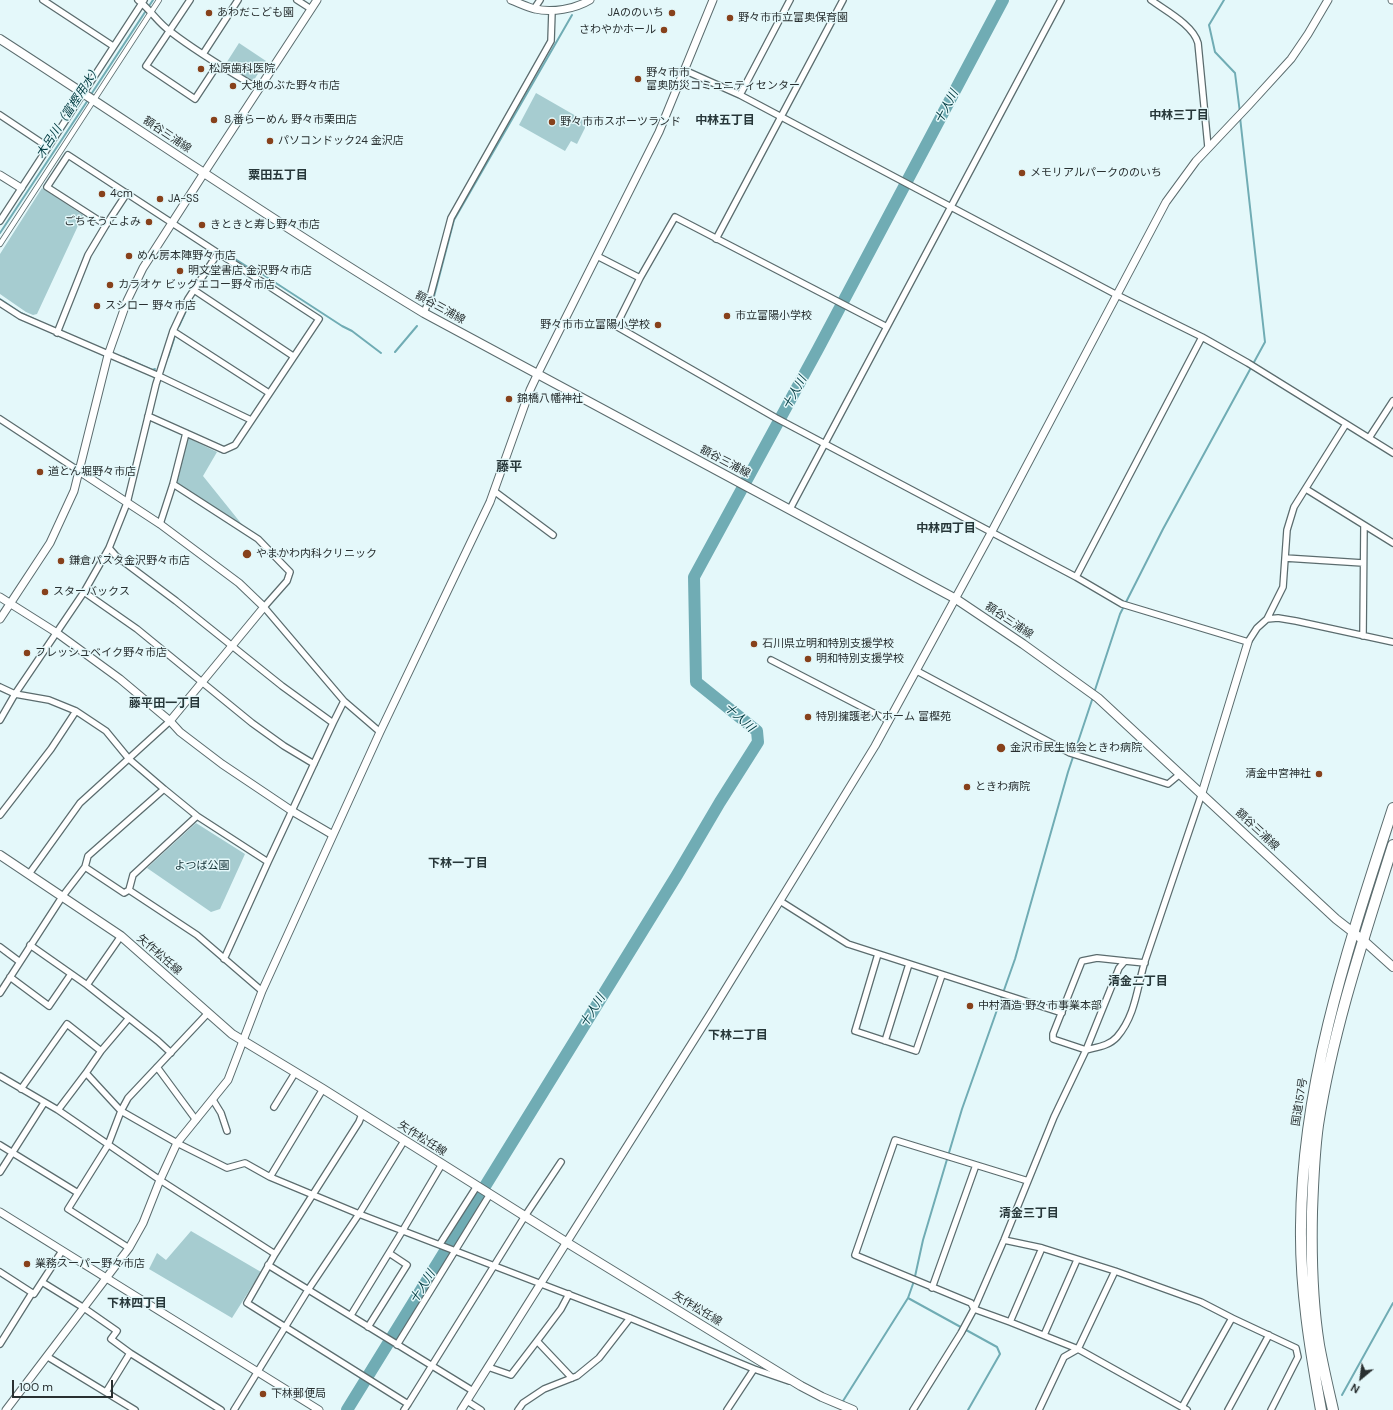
<!DOCTYPE html>
<meta charset="utf-8">
<style>
body{margin:0}
#map{position:relative;width:1393px;height:1410px;overflow:hidden;background:#e4f8fa;font-family:"DM Sans",sans-serif}
canvas{display:block}
.north{position:absolute;left:1341px;top:1358px;width:40px;height:40px;-webkit-text-stroke:3px #e4f8fa;paint-order:stroke;rotate:209deg;font-size:11px;font-weight:700;line-height:16px;text-align:center;color:#293031}
.north::after{content:'';display:block;margin:auto;width:14px;height:18px;background:#293031;clip-path:polygon(50% 0,100% 100%,50% 72%,0 100%)}
.scale{position:absolute;left:12px;top:1380px;width:101px;height:18px;box-sizing:border-box;border:2px solid #293031;border-top:0;padding-left:5px;font-size:12px;line-height:14px;white-space:nowrap;color:#293031;-webkit-text-stroke:3px #e4f8fa;paint-order:stroke}
</style>
<div id="map">
<canvas width="1393" height="1410"></canvas>
<div class="north">N</div>
<div class="scale">100 m</div>
</div>
<script>
const context = document.querySelector('canvas').getContext('2d');
context.lineJoin = 'round';
function fillPath(path, color) { context.fillStyle = color; context.fill(path, 'evenodd'); }
function stroke(path, color, width, dash) { context.strokeStyle = color; context.lineWidth = width; context.lineCap = dash ? 'butt' : 'round'; context.setLineDash(dash || []); context.stroke(path); }
function label(font, color, halo, rows, align = 'center') {
  context.font = font + ' "DM Sans","Noto Sans JP",sans-serif'; context.lineWidth = 3; context.setLineDash([]); context.textBaseline = 'middle'; context.strokeStyle = halo; context.fillStyle = color; for (const [text, x, y, turn = 0] of rows) {
    context.save(); context.translate(x, y); context.rotate((+turn || 0) * Math.PI / 180); context.textAlign = isNaN(turn) ? turn : align; if (halo) context.strokeText(text, 0, 0); context.fillText(text, 0, 0); context.restore();
  }
}
const green = new Path2D(`
 M239 43 266 61 254 80 249 81 225 65Z
 M536 93 583 120 585 128 577 144 571 141 565 151 519 125Z
 M42 188 83 215 37 314 33 315 26 312 0 294V254Z
 M188 438 217 452 203 476 244 527 177 483Z
 M196 823 245 854 220 909 211 912 147 868Z
 M191 1231 261 1272 232 1318 149 1269 157 1253 166 1260Z`);
const stream = new Path2D(`
 M1224 0 1209 25 1215 52 1235 73 1240 113
 M90 96 153 0
 M0 233 88 100
 M232 257 254 271 259 272 342 326 352 331 381 353
 M200 286 213 266
 M0 299 21 313 40 322
 M432 304 454 220 572 15
 M179 326 192 298
 M395 352 417 326
 M123 357 152 370 155 369
 M168 357 174 339
 M1094 693 1120 614 1163 529 1265 342 1240 117
 M908 1298 997 1347 1000 1354 968 1410
 M1342 1395 1393 1303
 M843 1401 908 1298 914 1281 923 1240 962 1109 1015 959 1068 772 1093 697`);
const river = new Path2D(`
 M347 1410 677 875 720 802 758 742 757 731 696 682 694 577 818 349 1003 0`);
const pedestrian = new Path2D(`
 M0 244 159 0`);
const minor = new Path2D(`
 M43 0 113 46
 M138 0C150 9 158 23 171 32 198 53 229 71 259 89
 M190 0 146 66 195 99 218 64
 M297 0 311 9
 M1151 0C1166 11 1193 25 1198 43L1208 147
 M534 9 540 0
 M203 54 238 0
 M684 70 740 95 1117 295 1202 337 1248 363 1393 453
 M740 95 790 0
 M0 115 48 147
 M127 193 106 225 47 187 68 155 319 319 235 445 224 450 148 416
 M0 221 144 0
 M716 239 843 0
 M597 256 640 278
 M194 290 293 356
 M0 303 20 316 159 376 251 420
 M424 313 430 297 451 218 551 41 552 11
 M887 327 675 217 640 278 616 326 776 418 1076 577 1122 604 1248 642 1257 628 1267 619 1278 618 1296 621 1393 642
 M173 331 269 393
 M57 333 88 255 106 225
 M0 419 79 471
 M1369 438 1393 401
 M1306 489 1364 525
 M494 491 553 535
 M790 509 1061 0
 M160 524 173 484 186 433
 M109 548 116 556 176 601 282 686 333 723
 M1285 558 1363 563
 M1076 577 1202 337
 M84 592 137 629 252 723 284 746 314 764
 M1267 619 1283 587 1287 530 1294 507 1346 424
 M1363 636 1364 525 1393 543
 M771 660 889 721
 M917 671 1070 753 1168 784 1180 774
 M0 687 15 694 49 700 76 711 106 731 129 759 164 789
 M344 701 380 732
 M0 720 15 694 84 592 109 548 127 503 156 384 173 331 188 299 218 253
 M0 815 51 749 76 711
 M85 867 124 893 129 890 197 935 262 991
 M29 874 80 803 170 721
 M129 890 133 875 197 816
 M780 901 848 944 1062 1013
 M30 945 87 985 129 1018 101 1051 86 1073 121 1111 177 1143 227 1168 245 1163 270 1177 359 1214 630 1318 754 1369
 M0 947 20 962 62 897 85 867 88 856 164 789 197 816 268 862 333 723 344 701 264 607 287 581 290 572 258 539 173 484
 M878 954 855 1031 916 1051 942 975
 M224 959 268 862
 M1125 961 1097 958 1082 961 1053 1034V1039L1086 1050 1119 968 1125 961 1145 963
 M10 977 49 1006 71 974
 M87 985 121 936
 M0 993 20 962
 M129 1018 158 1041 171 1053
 M885 1041 909 964
 M157 1067 196 1120
 M0 1076 58 1110 160 1180 275 1254 247 1303 408 1404 404 1410
 M21 1089 67 1024 101 1051
 M213 1100 221 1113 227 1131
 M274 1107 295 1073
 M58 1110 86 1073
 M0 1145 78 1193
 M0 1172 44 1103
 M270 1177 323 1089
 M1028 1181 895 1140 855 1255 971 1303 974 1309 1010 1322 1042 1248
 M1004 1240 1042 1248 1115 1271 1078 1349 1064 1357 1039 1410
 M440 1244 477 1186
 M129 1248 68 1209 108 1145 121 1111 128 1098 208 1013
 M275 1254 359 1122 362 1114
 M268 1265 473 1391
 M1115 1271 1201 1302 1232 1318 1296 1348 1298 1357 1271 1410
 M0 1272 34 1294 62 1251
 M42 1282 84 1308 117 1331 111 1339 130 1353
 M932 1288 976 1165
 M351 1315 403 1230 442 1164
 M1010 1322 1078 1349 1187 1410
 M368 1327 407 1265 389 1253
 M1044 1335 1077 1260
 M537 1341 561 1309 569 1294
 M0 1344 32 1293
 M397 1345 490 1194
 M48 1357 135 1410
 M488 1367 511 1375 537 1341 572 1378
 M106 1392 130 1353 221 1410
 M467 1401 481 1410
 M408 1404 525 1216 561 1162
 M1182 1407 1232 1318
 M234 1410 308 1290 359 1214 404 1141
 M518 1410 523 1403 544 1389 577 1376 599 1358 630 1318
 M727 1410 754 1369 789 1381
 M913 1410 961 1333 974 1309 1004 1240 1054 1117 1086 1050C1097 1047 1109 1046 1117 1037 1136 1015 1137 987 1145 961 1164 905 1183 849 1202 793
 M1228 1410 1269 1335`);
const tertiary = new Path2D(`
 M511 0C519 3 527 7 535 9 552 13 575 9 590 0
 M1392 0H1393
 M0 175 21 188
 M79 471 160 524 239 583 264 607 170 721
 M0 597 57 633 120 679 170 721 180 732 222 764 292 811 333 835
 M0 619 50 543 74 491 108 355 127 301 143 268 204 173 317 0
 M1202 793 1248 642
 M0 1212 319 1410
 M6 1410 129 1248 143 1223 160 1180 177 1143 228 1080 262 991 380 732 490 502 530 390 538 373 659 132 713 0
 M461 1410 711 1013 875 746 991 533 1166 202 1196 161 1249 105 1291 59 1308 34 1328 0`);
const secondary = new Path2D(`
 M0 39C141 130 280 226 424 313L956 599 1023 644 1098 698 1336 919 1363 940 1393 967
 M0 855 121 936 232 1034 323 1089 566 1242 801 1386 822 1397 853 1410`);
const trunk = new Path2D(`
 M1321 1410C1310 1349 1300 1288 1301 1226 1302 1081 1349 944 1393 808
 M1333 1410C1328 1388 1323 1367 1319 1345 1312 1301 1311 1257 1312 1212 1313 1183 1314 1154 1318 1125 1333 1029 1364 937 1393 845`);
const markers = [
 [209,13,4,"#87411b"],
 [672,13,4,"#87411b"],
 [730,18,4,"#87411b"],
 [664,30,4,"#87411b"],
 [201,69,4,"#87411b"],
 [638,79,4,"#87411b"],
 [233,86,4,"#87411b"],
 [214,120,4,"#87411b"],
 [552,122,4,"#87411b"],
 [270,141,4,"#87411b"],
 [1022,173,4,"#87411b"],
 [102,194,4,"#87411b"],
 [160,199,4,"#87411b"],
 [149,222,4,"#87411b"],
 [202,225,4,"#87411b"],
 [129,256,4,"#87411b"],
 [180,271,4,"#87411b"],
 [110,285,4,"#87411b"],
 [97,306,4,"#87411b"],
 [727,316,4,"#87411b"],
 [658,325,4,"#87411b"],
 [509,399,4,"#87411b"],
 [40,472,4,"#87411b"],
 [247,554,5,"#87411b"],
 [61,561,4,"#87411b"],
 [45,592,4,"#87411b"],
 [754,644,4,"#87411b"],
 [27,653,4,"#87411b"],
 [808,659,4,"#87411b"],
 [808,717,4,"#87411b"],
 [1001,748,5,"#87411b"],
 [1319,774,4,"#87411b"],
 [967,787,4,"#87411b"],
 [970,1006,4,"#87411b"],
 [27,1264,4,"#87411b"],
 [263,1394,4,"#87411b"]
];
const poiNames = [
 ["あわだこども園",217,13],
 ["JAののいち",664,13,"right"],
 ["野々市市立富奥保育園",738,18],
 ["さわやかホール",656,30,"right"],
 ["松原歯科医院",209,69],
 ["野々市市",646,73],
 ["富奥防災コミュニティセンター",646,86],
 ["大地のぶた野々市店",241,86],
 ["８番らーめん 野々市栗田店",222,120],
 ["野々市市スポーツランド",560,122],
 ["パソコンドック24 金沢店",278,141],
 ["メモリアルパークののいち",1030,173],
 ["4cm",110,194],
 ["JA-SS",168,199],
 ["ごちそうこよみ",141,222,"right"],
 ["きときと寿し野々市店",210,225],
 ["めん房本陣野々市店",137,256],
 ["明文堂書店 金沢野々市店",188,271],
 ["カラオケ ビッグエコー野々市店",118,285],
 ["スシロー 野々市店",105,306],
 ["市立富陽小学校",735,316],
 ["野々市市立富陽小学校",650,325,"right"],
 ["錦橋八幡神社",517,399],
 ["道とん堀野々市店",48,472],
 ["やまかわ内科クリニック",256,554],
 ["鎌倉パスタ金沢野々市店",69,561],
 ["スターバックス",53,592],
 ["石川県立明和特別支援学校",762,644],
 ["フレッシュベイク野々市店",35,653],
 ["明和特別支援学校",816,659],
 ["特別擁護老人ホーム 富樫苑",816,717],
 ["金沢市民生協会ときわ病院",1010,748],
 ["清金中宮神社",1311,774,"right"],
 ["ときわ病院",975,787],
 ["中村酒造 野々市事業本部",978,1006],
 ["業務スーパー野々市店",35,1264],
 ["下林郵便局",271,1394]
];
const streetNames = [
 ["額谷三浦線",167,135,34],
 ["額谷三浦線",440,308,29],
 ["額谷三浦線",725,462,28],
 ["額谷三浦線",1009,621,34],
 ["額谷三浦線",1257,830,43],
 ["矢作松任線",159,955,41],
 ["国道157号",1300,1102,-81],
 ["矢作松任線",422,1139,32],
 ["矢作松任線",697,1309,31]
];
const parkNames = [
 ["よつば公園",202,866]
];
const waterNames = [
 ["十人川",947,107,-62],
 ["木呂川（富樫用水）",69,112,-57],
 ["十人川",795,393,-61],
 ["十人川",739,718,42],
 ["十人川",593,1011,-58],
 ["十人川",423,1287,-58]
];
const neighbourhoodNames = [
 ["中林三丁目",1179,116],
 ["中林五丁目",725,121],
 ["粟田五丁目",278,176],
 ["中林四丁目",946,529],
 ["藤平田一丁目",165,704],
 ["下林一丁目",458,864],
 ["清金二丁目",1138,982],
 ["下林二丁目",738,1036],
 ["清金三丁目",1029,1214],
 ["下林四丁目",137,1304]
];
const quarterNames = [
 ["藤平",509,468]
];
fillPath(green, '#a6ccd0');
stroke(stream, '#70acb4', 2);
stroke(river, '#70acb4', 12);
stroke(pedestrian, '#5b6c6e', 6);
stroke(minor, '#5b6c6e', 8);
stroke(tertiary, '#5b6c6e', 9);
stroke(secondary, '#5b6c6e', 10);
stroke(trunk, '#5b6c6e', 12);
stroke(pedestrian, '#fff', 4.5);
stroke(minor, '#fff', 5.5);
stroke(tertiary, '#fff', 7);
stroke(secondary, '#fff', 8);
stroke(trunk, '#fff', 10);
for (const [x, y, r, color] of markers) { const dot = new Path2D(); dot.arc(x, y, r, 0, 2 * Math.PI); context.fillStyle = color; context.fill(dot); stroke(dot, '#e4f8fa', 1.5); }
label('11px', '#293031', '#e4f8fa', poiNames, 'left');
label('11px', '#293031', '#e4f8fa', streetNames);
label('11px', '#102f33', '#e4f8fa', parkNames);
label('italic 12px', '#003a40', '#e4f8fa', waterNames);
label('bold 12px', '#273739', '#e4f8fa', neighbourhoodNames);
label('bold 13px', '#273739', '#e4f8fa', quarterNames);
</script>
